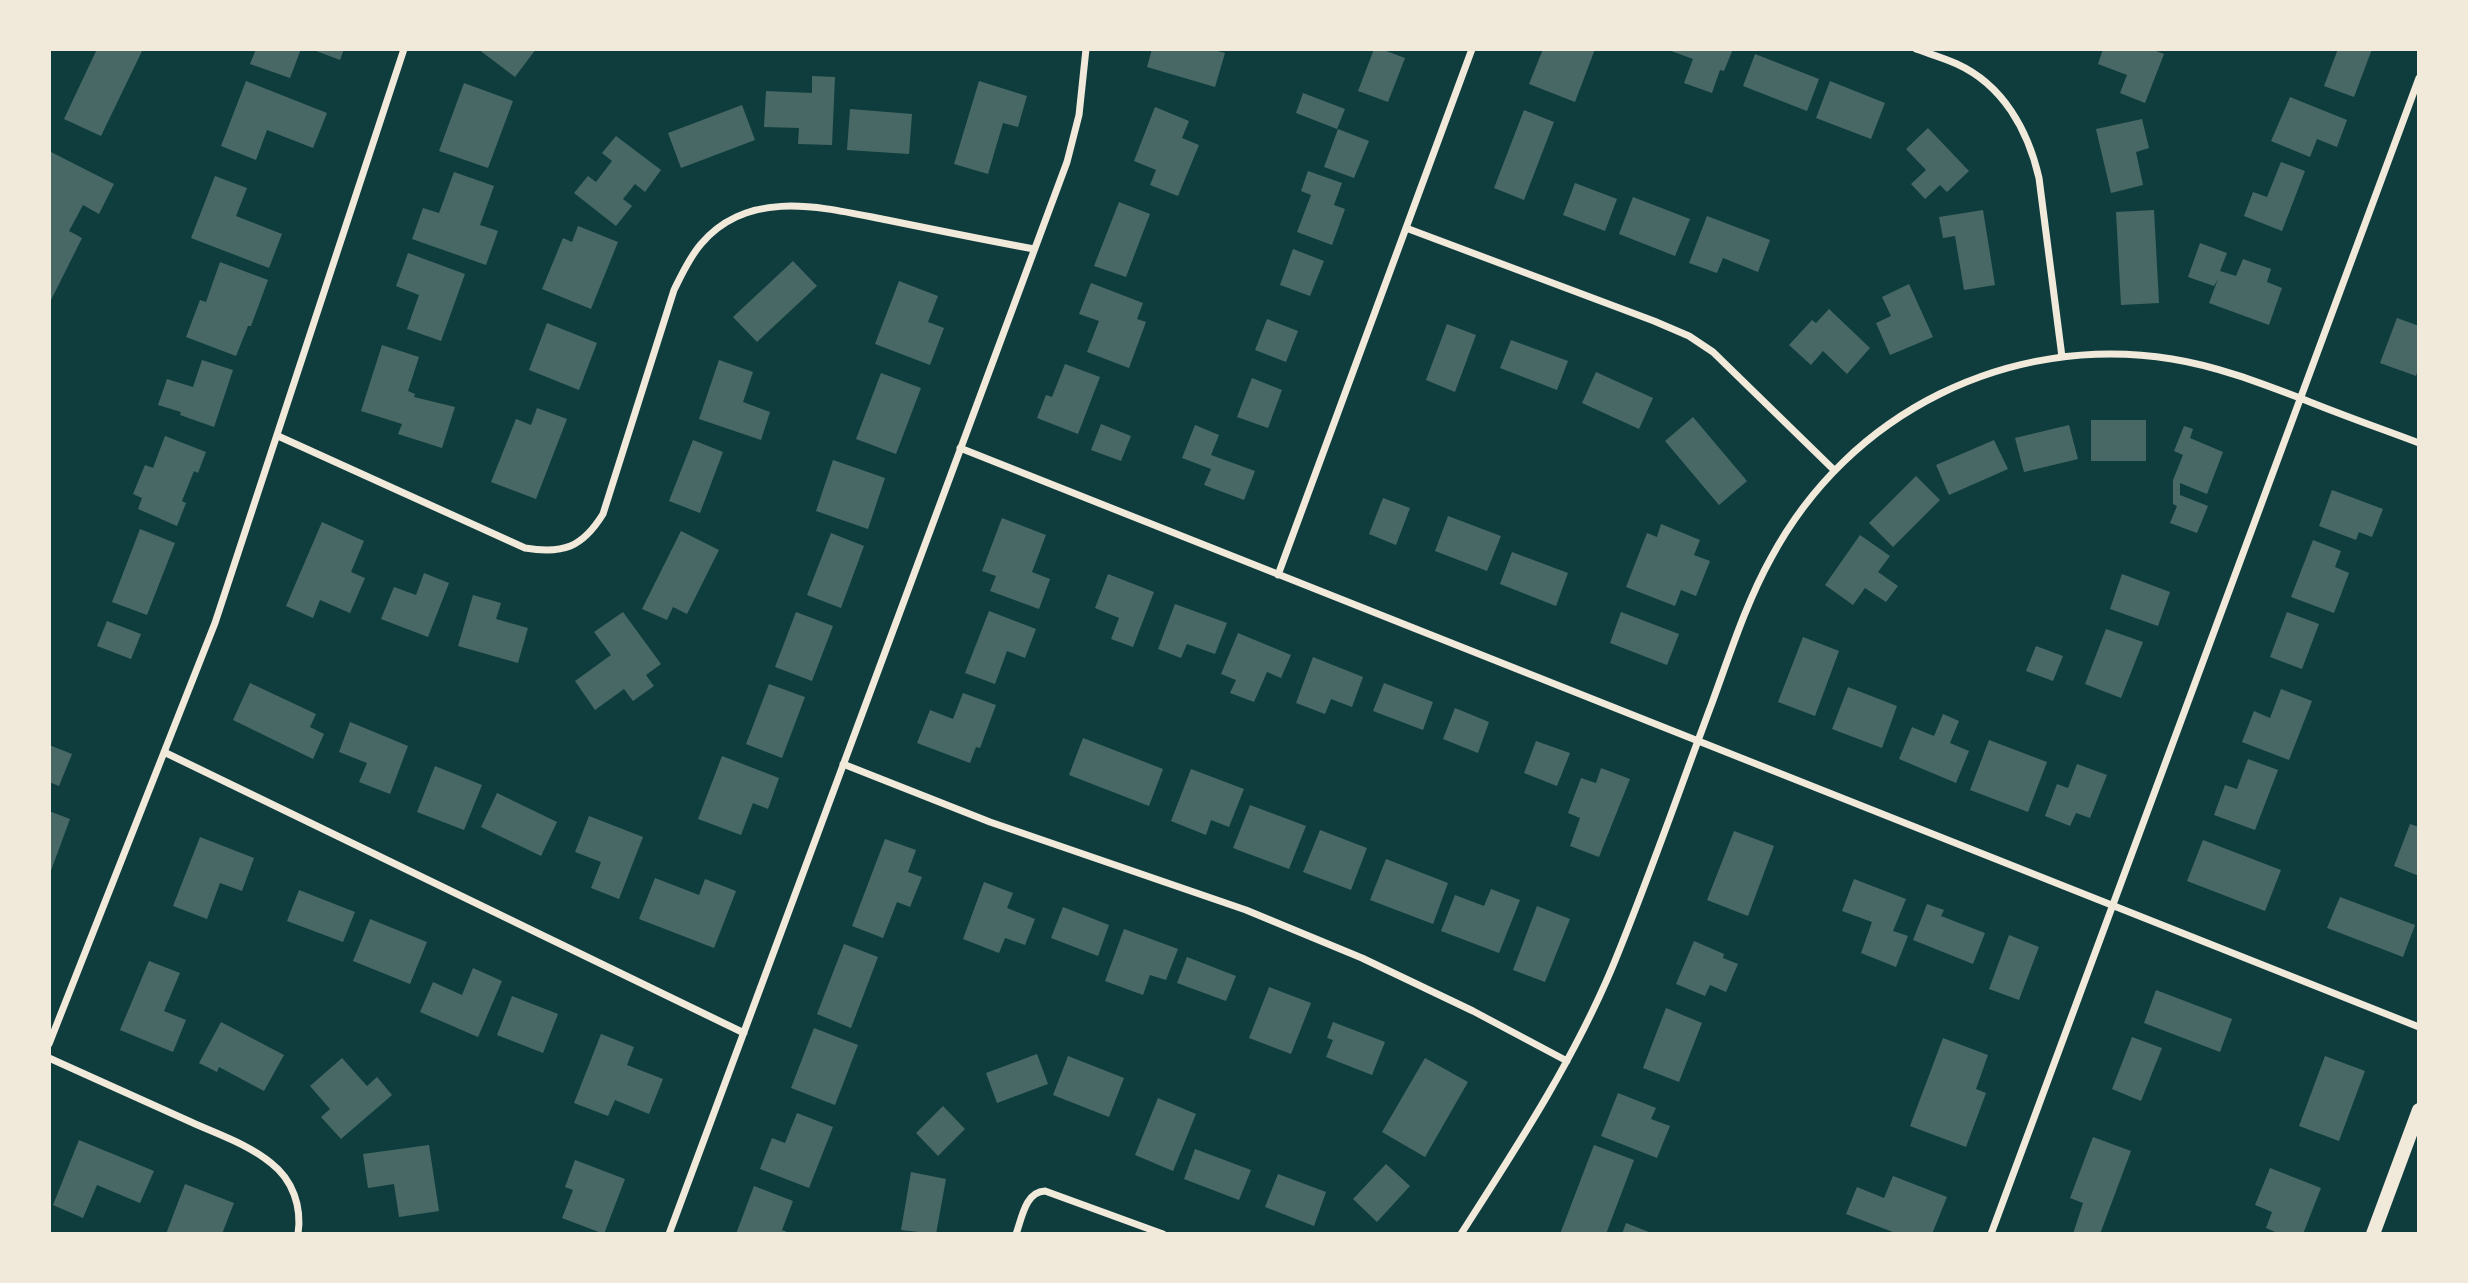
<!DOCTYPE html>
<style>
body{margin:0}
#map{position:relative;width:2468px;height:1283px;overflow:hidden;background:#0f3d3e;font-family:"Roboto Serif",serif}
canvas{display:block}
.frame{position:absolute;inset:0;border:51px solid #f1e9da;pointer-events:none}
</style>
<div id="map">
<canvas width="2468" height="1283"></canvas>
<div class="frame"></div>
</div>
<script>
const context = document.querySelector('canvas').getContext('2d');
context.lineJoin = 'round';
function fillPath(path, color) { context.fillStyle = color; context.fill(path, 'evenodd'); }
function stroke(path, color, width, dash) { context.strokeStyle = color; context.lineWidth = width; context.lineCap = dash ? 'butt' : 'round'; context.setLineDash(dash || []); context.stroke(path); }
const building = new Path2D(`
 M97 49H143L101 136 64 119Z
 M256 49H301L290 78 250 64Z
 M311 49H344L340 60Z
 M478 49H536L515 77Z
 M1152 49H1210L1225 53 1215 87 1147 67Z
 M1374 49H1381L1405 58 1388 102 1358 91Z
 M1543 49H1595L1575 102 1529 84Z
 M1666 49H1733L1724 71 1720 70 1712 93 1684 83 1693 59Z
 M2103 49H2151L2164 54 2145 103 2120 93 2127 75 2098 64Z
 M2338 49H2372L2354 97 2324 86Z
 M1755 54 1819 79 1807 111 1743 86Z
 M812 76 835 77 832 145 798 144 799 128 764 127 766 91 812 93Z
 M246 81 327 113 313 148 267 130 256 160 221 146Z
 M979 81 1027 96 1018 127 1003 123 988 174 954 164Z
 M1830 81 1885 103 1871 139 1816 118Z
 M464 83 513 101 488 168 439 151Z
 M1303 93 1345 109 1337 129 1296 113Z
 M2290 97 2347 120 2337 147 2317 139 2310 157 2271 141Z
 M742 105 755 140 681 168 668 133Z
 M1155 107 1189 121 1182 138 1199 145 1178 196 1150 185 1156 170 1134 161Z
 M850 109 912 114 909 154 847 150Z
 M1524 110 1554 122 1524 200 1494 188Z
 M2142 119 2149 148 2136 152 2143 185 2111 193 2096 129Z
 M1928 128 1969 171 1947 192 1940 185 1925 199 1911 184 1926 170 1906 149Z
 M1338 129 1369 141 1354 178 1324 167Z
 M616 136 661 170 645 192 635 184 623 199 632 206 616 226 574 193 588 176 596 182 612 161 602 153Z
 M49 151 114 184 99 214 83 205 69 231 82 238 49 304Z
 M2281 162 2305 171 2282 231 2244 216 2253 192 2267 197Z
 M1308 171 1342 183 1334 205 1345 209 1332 245 1297 232 1311 195 1301 191Z
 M454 172 494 186 480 225 498 231 486 265 412 239 423 208 439 213Z
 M215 176 247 188 236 216 282 234 269 268 191 238Z
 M1575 183 1617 199 1605 231 1563 215Z
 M1633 197 1690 219 1675 256 1619 234Z
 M1119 202 1150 214 1126 277 1094 266Z
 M1983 210 1995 285 1964 290 1955 236 1943 238 1939 217Z
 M2154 210 2159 303 2121 305 2116 212Z
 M1707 216 1770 240 1758 272 1723 258 1717 273 1689 263Z
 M578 226 618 242 591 309 542 289 563 238 572 242Z
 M2200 243 2227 253 2220 271 2236 276 2243 259 2271 269 2267 282 2282 288 2269 325 2209 303 2218 279 2214 286 2188 277Z
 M1293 249 1324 261 1310 296 1280 285Z
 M408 253 465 274 441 341 407 329 419 295 396 286Z
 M793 261 817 286 757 342 733 317Z
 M220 262 268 280 251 326H248L236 356 186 337 200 300 206 302Z
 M899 281 938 296 928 322 944 328 930 365 875 344Z
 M1091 283 1143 303 1137 319 1146 322 1129 368 1087 352 1099 321 1079 314Z
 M1909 284 1933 337 1890 355 1876 323 1891 316 1882 297Z
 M1829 309 1870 348 1847 374 1823 351 1811 365 1789 345 1812 320 1816 323Z
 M2397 318 2419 326V366L2416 376 2380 363Z
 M1267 319 1298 331 1286 362 1255 350Z
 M547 323 597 343 579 390 529 370Z
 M1447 324 1476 335 1455 392 1426 380Z
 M1511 340 1568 361 1557 390 1500 368Z
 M382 345 419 357 408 391 415 394 414 397 455 407 442 448 398 434 402 424 361 411Z
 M202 360 233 370 214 427 180 415 181 412 158 405 167 379 193 387Z
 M719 360 753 372 743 402 770 412 761 440 699 419Z
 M1065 364 1100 377 1078 434 1037 418 1046 395 1052 397Z
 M1596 372 1653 398 1639 429 1582 403Z
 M881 373 921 388 896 454 856 439Z
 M1252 378 1282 390 1268 428 1237 417Z
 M537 408 567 419 536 499 491 482 516 419 531 425Z
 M1693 417 1747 481 1719 505 1665 441Z
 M2091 420H2146V461H2091Z
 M1101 424 1131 436 1121 461 1091 450Z
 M1195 425 1219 435 1211 455 1255 471 1244 500 1204 485 1211 469 1182 458Z
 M2069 425 2078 459 2024 472 2015 438Z
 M2184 426 2193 429 2190 438 2223 452 2207 494 2180 483V495L2208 506 2197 533 2170 523 2177 506 2173 504V480L2183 455 2174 451Z
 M165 436 206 452 198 473 194 471 182 501 186 503 177 526 138 509 142 498 133 494 145 465 153 468Z
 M693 440 723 452 700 513 669 501Z
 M1994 440 2008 469 1949 495 1936 465Z
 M833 460 885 478 868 529 816 511Z
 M1916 476 1940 500 1893 547 1869 523Z
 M2332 490 2383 509 2372 537 2359 532 2356 540 2319 526Z
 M1383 498 1410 508 1396 545 1369 534Z
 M1448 516 1501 536 1487 571 1435 551Z
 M1002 518 1046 535 1032 572 1050 579 1039 609 990 591 996 576 982 571Z
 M322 522 364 541 351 572 365 578 350 613 320 600 313 618 286 606Z
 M1661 524 1700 540 1694 555 1710 561 1696 596 1681 590 1675 606 1626 587 1647 533 1657 537Z
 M140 529 175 543 147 615 112 602Z
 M681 531 719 550 687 614 673 607 667 620 642 609Z
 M831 533 864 546 841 608 807 595Z
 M1860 535 1890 556 1878 572 1898 586 1886 602 1865 588 1853 605 1825 585Z
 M2313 540 2341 551 2335 567 2349 573 2334 613 2291 597Z
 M1512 552 1568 573 1556 606 1500 584Z
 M424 573 449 583 428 637 381 619 394 587 416 595Z
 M1108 574 1154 592 1133 647 1111 639 1119 618 1095 608Z
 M2122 574 2170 592 2158 626 2110 609Z
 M473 595 501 603 496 619 528 628 518 663 458 646Z
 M1175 604 1227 623 1215 654 1187 644 1181 658 1158 649Z
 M989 611 1036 629 1025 658 1007 651 995 684 965 673Z
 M623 612 661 664 646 675 654 686 633 701 624 689 595 710 575 681 611 655 594 632Z
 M796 612 833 626 812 681 775 667Z
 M1621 612 1679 634 1667 665 1610 643Z
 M2287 612 2319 624 2302 669 2270 657Z
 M107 621 141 634 131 659 97 646Z
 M2106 629 2143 642 2121 698 2085 684Z
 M1238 633 1291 655 1281 678 1267 672 1254 702 1230 693 1236 680 1221 674Z
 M1803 637 1839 651 1815 716 1778 702Z
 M2036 646 2063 656 2053 681 2026 671Z
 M1313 657 1363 677 1352 707 1331 699 1325 714 1296 703Z
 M250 683 316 714 310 727 324 734 313 759 233 720Z
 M1384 683 1433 702 1423 730 1373 711Z
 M769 684 805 697 782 758 746 744Z
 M1848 687 1897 706 1882 748 1832 729Z
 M2281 689 2312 701 2289 760 2242 742 2254 711 2270 718Z
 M963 693 996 705 980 748 976 747 970 763 917 743 930 710 953 719Z
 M1455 708 1489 722 1478 753 1443 739Z
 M1943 714 1959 721 1950 743 1969 751 1956 783 1899 759 1912 727 1934 736Z
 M350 722 408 746 390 794 359 782 367 763 339 752Z
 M1083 738 1163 769 1149 806 1069 775Z
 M1989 740 2047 762 2028 812 1970 790Z
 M1536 741 1570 753 1557 786 1524 773Z
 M49 745 72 754 59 786 49 782Z
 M722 756 779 778 768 809 753 803 741 835 698 819Z
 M2248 759 2278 770 2255 830 2214 815 2225 785 2237 789Z
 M2077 764 2107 775 2090 818 2076 813 2070 826 2045 816 2057 784 2068 788Z
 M435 766 482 785 464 830 417 812Z
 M1601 768 1630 779 1599 857 1570 846 1580 818 1568 813 1581 778 1596 783Z
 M1191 769 1244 789 1229 827 1211 820 1206 835 1171 821Z
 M497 793 557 822 541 856 481 827Z
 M1250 805 1306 826 1289 869 1233 848Z
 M49 811 70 819 49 876Z
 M589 816 643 837 619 899 591 888 601 862 575 852Z
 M2410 824 2419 827V876L2394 866Z
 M1320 830 1367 848 1351 890 1303 872Z
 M1734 831 1774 846 1748 916 1707 900Z
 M200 837 254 858 242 891 220 883 207 919 173 906Z
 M885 839 916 850 908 872 922 877 910 907 897 902 883 938 852 926Z
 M2203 840 2281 870 2265 911 2187 881Z
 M1386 859 1448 883 1433 924 1370 900Z
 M655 878 699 895 705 879 736 891 714 948 639 919Z
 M1854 879 1906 899 1893 931 1908 936 1896 967 1861 953 1872 922 1842 911Z
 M984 882 1013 893 1007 908 1035 919 1025 945 1005 938 999 953 963 939Z
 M1491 889 1520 900 1499 953 1441 931 1455 895 1484 906Z
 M299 890 355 912 343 942 287 921Z
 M2340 897 2415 925 2403 957 2327 928Z
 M1927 904 1944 910 1941 916 1985 933 1973 964 1913 940Z
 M1537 906 1570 919 1545 982 1513 970Z
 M1063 907 1109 925 1098 956 1051 938Z
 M370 919 427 942 410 984 353 961Z
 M1124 929 1178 949 1166 980 1150 975 1143 995 1105 981Z
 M2009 935 2039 947 2019 1000 1989 989Z
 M1694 941 1724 954 1723 958 1738 964 1726 992 1710 985 1705 996 1676 984Z
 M844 944 878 957 851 1028 817 1014Z
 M1187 957 1236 976 1226 1001 1177 983Z
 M149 961 180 973 164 1011 186 1020 173 1052 120 1030Z
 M473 968 502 981 478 1037 420 1012 433 982 462 995Z
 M1269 987 1311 1003 1291 1054 1249 1038Z
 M2156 990 2232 1019 2220 1052 2144 1023Z
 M512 996 558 1014 543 1053 497 1035Z
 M1666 1008 1702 1023 1679 1082 1643 1068Z
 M221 1022 284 1055 264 1091 219 1067 217 1072 199 1063Z
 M1333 1022 1385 1042 1372 1075 1326 1057 1333 1040 1327 1038Z
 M814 1028 858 1045 835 1105 791 1088Z
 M601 1034 634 1047 627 1065 663 1079 649 1114 615 1100 608 1116 574 1103Z
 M2132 1037 2162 1048 2141 1101 2112 1089Z
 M1943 1038 1988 1055 1976 1089 1986 1093 1966 1147 1910 1126Z
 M1037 1054 1048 1084 997 1103 986 1073Z
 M1068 1056 1124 1078 1109 1117 1053 1095Z
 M2325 1056 2365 1071 2339 1141 2299 1126Z
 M342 1058 367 1086 377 1077 392 1095 341 1139 321 1117 330 1109 310 1086Z
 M1425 1058 1468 1082 1425 1157 1382 1132Z
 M1618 1093 1656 1108 1651 1119 1670 1126 1657 1158 1601 1136Z
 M1158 1098 1196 1114 1173 1171 1135 1155Z
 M943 1106 965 1129 938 1156 916 1133Z
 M797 1113 833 1127 809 1188 760 1169 772 1138 785 1143Z
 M2093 1137 2131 1151 2100 1234H2073L2083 1203 2070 1198Z
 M79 1140 154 1171 140 1203 97 1185 83 1218 53 1205Z
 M429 1145 439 1211 399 1217 394 1184 368 1188 363 1154Z
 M1594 1145 1634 1160 1606 1234H1560Z
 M1195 1149 1251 1170 1239 1200 1184 1179Z
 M575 1160 625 1179 604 1234 562 1218 573 1190 565 1187Z
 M1386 1164 1410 1186 1377 1222 1353 1199Z
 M2270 1168 2321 1188 2303 1234H2280L2266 1228 2272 1212 2255 1205Z
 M911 1172 946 1179 936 1234 901 1230Z
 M1278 1174 1326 1192 1314 1226 1265 1207Z
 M1893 1176 1947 1197 1932 1234H1898L1846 1214 1857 1187 1884 1198Z
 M185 1184 234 1203 222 1234H166Z
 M754 1186 793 1201 782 1230 792 1234H736Z
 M1626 1223 1654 1234H1622Z`);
const minor = new Path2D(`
 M1916 49C1930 54 1944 58 1957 64 2003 85 2028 130 2039 178L2062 357
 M1406 228 1654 321 1689 336 1713 352 1834 470
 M278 436 525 548C563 554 582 548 603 514L674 290C682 274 689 258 701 244 749 187 825 208 887 220 936 230 985 240 1034 249
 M960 448 2419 1027
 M1278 575 1472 49
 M164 752 744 1033
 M843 764 990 822 1246 910 1362 958 1473 1011 1567 1061
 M49 1044 215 623 404 49
 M49 1058C96 1079 143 1100 191 1122 217 1134 248 1144 271 1163 293 1180 302 1207 298 1234
 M669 1234 1067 162 1079 115 1086 49
 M1016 1234C1022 1218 1025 1192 1045 1191L1163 1234
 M1461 1234C1516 1148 1572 1063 1612 968 1648 881 1679 791 1712 703 1730 654 1746 603 1771 558 1849 412 2009 333 2172 359 2216 366 2258 382 2300 398 2339 414 2379 428 2419 443
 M1991 1234 2419 78`);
const secondary = new Path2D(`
 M2373 1234 2419 1110`);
fillPath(building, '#486865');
stroke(minor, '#f1e9da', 7);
stroke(secondary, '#f1e9da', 14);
</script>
